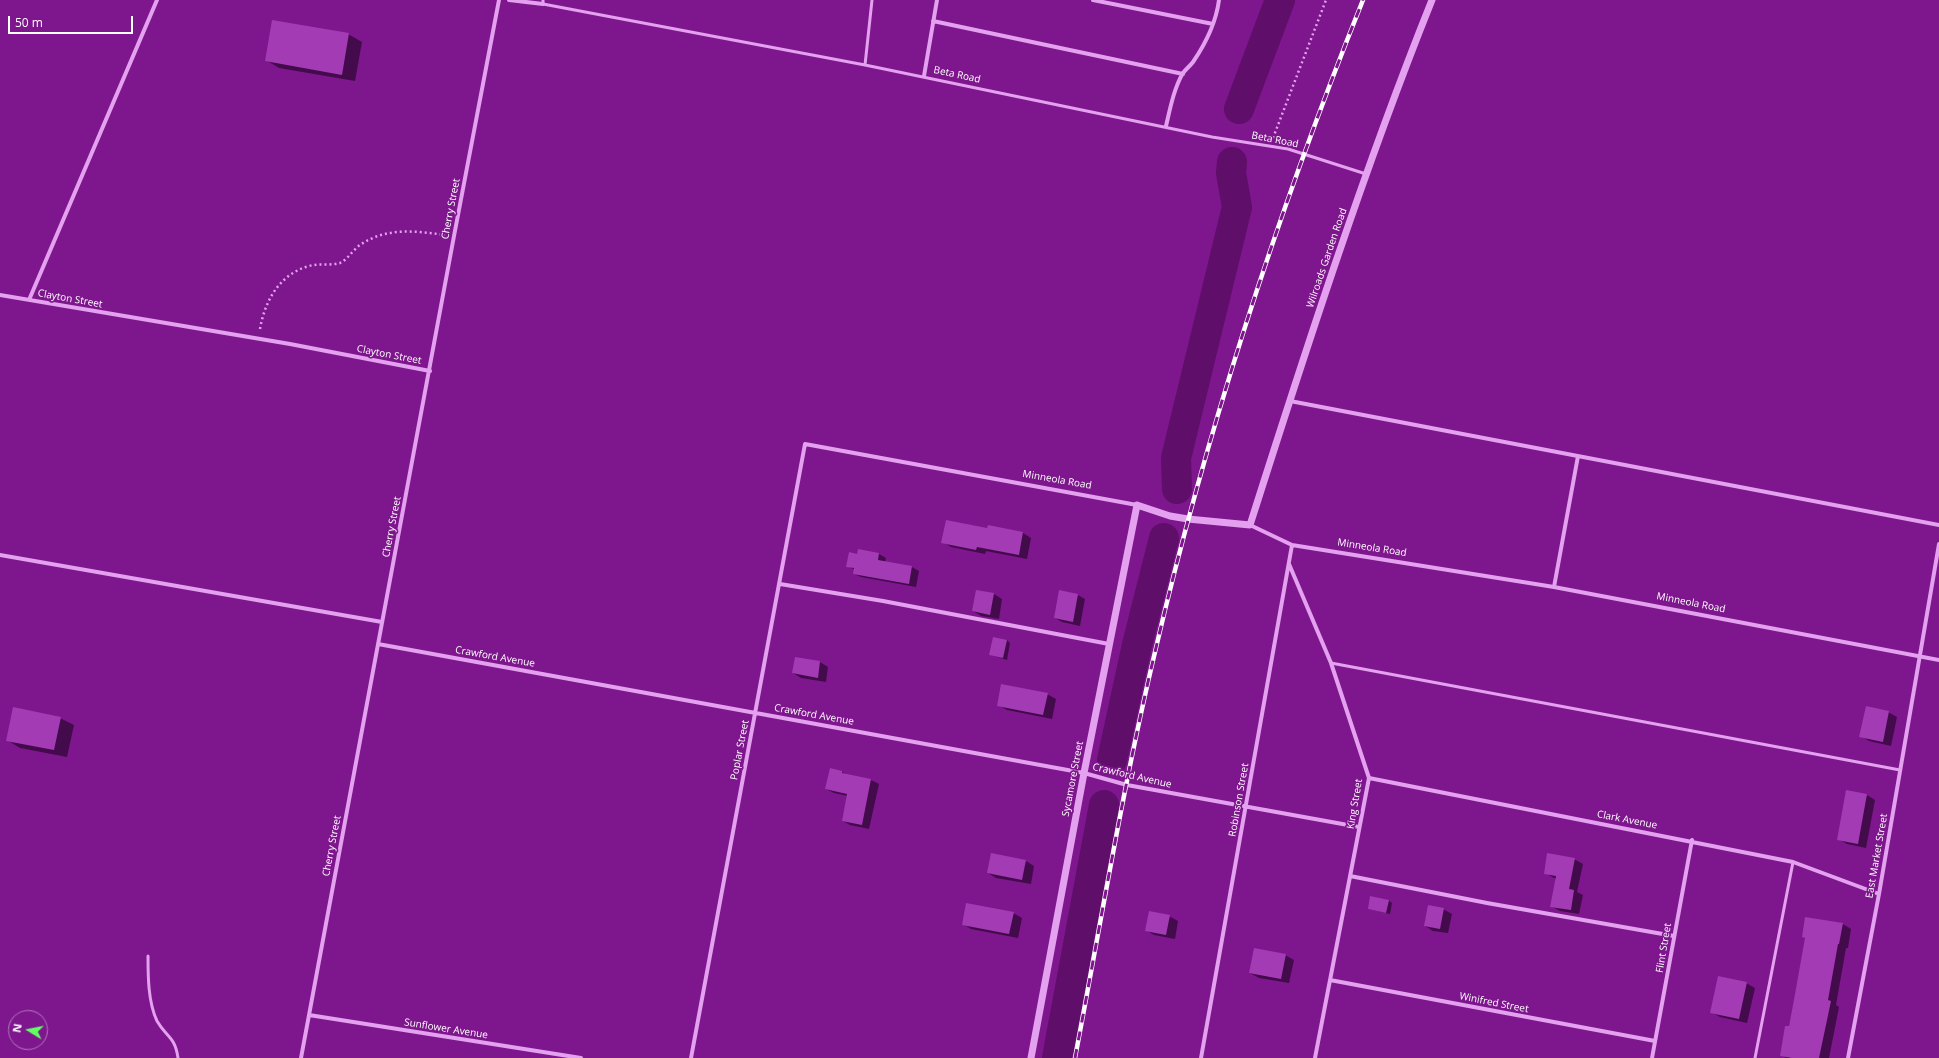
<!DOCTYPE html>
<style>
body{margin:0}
#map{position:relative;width:1939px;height:1058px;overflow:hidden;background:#7e168d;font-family:"Open Sans",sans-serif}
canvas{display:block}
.north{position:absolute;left:8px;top:1010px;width:40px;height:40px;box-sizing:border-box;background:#7e168d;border:1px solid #b273bb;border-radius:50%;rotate:280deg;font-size:11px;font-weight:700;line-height:16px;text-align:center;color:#fff}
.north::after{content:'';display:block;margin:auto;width:14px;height:18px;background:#60ff62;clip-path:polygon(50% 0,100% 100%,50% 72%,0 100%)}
.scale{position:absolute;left:8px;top:16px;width:125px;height:18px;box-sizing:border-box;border:2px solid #fff;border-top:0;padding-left:5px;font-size:12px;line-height:14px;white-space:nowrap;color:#fff;-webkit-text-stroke:3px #7e168d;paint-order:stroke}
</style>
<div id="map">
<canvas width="1939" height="1058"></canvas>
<div class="north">N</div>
<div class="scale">50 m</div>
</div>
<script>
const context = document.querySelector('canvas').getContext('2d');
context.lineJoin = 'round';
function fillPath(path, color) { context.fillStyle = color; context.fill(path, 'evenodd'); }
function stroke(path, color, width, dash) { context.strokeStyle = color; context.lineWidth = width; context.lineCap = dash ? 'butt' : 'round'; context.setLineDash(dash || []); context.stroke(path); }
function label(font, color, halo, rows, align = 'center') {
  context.font = font + ' "Open Sans",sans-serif'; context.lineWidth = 3.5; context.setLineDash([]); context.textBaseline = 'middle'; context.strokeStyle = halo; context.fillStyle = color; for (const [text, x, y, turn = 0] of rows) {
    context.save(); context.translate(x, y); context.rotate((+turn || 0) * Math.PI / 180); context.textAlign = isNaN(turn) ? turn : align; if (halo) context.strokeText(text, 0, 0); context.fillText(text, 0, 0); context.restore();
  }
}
const shadow = new Path2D(`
 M348 34 362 42 355 81 279 68 266 60Z
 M988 529 1023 533 1031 538 1027 559 986 551 985 554 951 547 943 542Z
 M859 550 879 554 886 558 885 562 912 567 919 571 916 587 861 577 854 574 855 570 848 566 858 555Z
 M977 591 994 594 1002 599 999 619 981 616 973 611Z
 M1060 591 1078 595 1085 599 1080 626 1062 622 1055 618Z
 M1007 640 1010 643 1007 660 991 655Z
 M820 662 828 667 826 682 801 678 793 673Z
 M1047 694 1056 699 1052 719 1007 710 998 705Z
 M1888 712 1897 717 1891 746 1869 741 1861 736Z
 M60 718 74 725 67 757 20 748 7 740Z
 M842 772 847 775 871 780 879 784 869 829 850 825 843 821 848 796 834 793 826 789Z
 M1867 795 1875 800 1866 848 1847 844 1838 839Z
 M1574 859 1583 864 1577 892 1583 895 1579 914 1560 911 1551 906 1556 879 1545 873Z
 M1026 861 1034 866 1031 884 996 878 988 873Z
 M1388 900 1392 903 1390 914 1369 909Z
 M1443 909 1452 914 1448 933 1433 931 1425 926Z
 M1013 913 1022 918 1018 938 971 929 963 924Z
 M1169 916 1178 921 1175 939 1154 935 1146 930Z
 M1806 918 1843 924 1851 929 1848 948H1846L1836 1005 1839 1007 1829 1058H1786L1781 1055 1789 1027 1806 939 1803 937Z
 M1285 955 1294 960 1289 983 1259 978 1250 973Z
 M1746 983 1755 988 1747 1023 1720 1017 1711 1012Z`);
const river = new Path2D(`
 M1239 109 1280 0
 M1177 489 1176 458 1237 207 1231 173 1232 162
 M1112 760 1137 645 1164 538
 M1057 1058 1104 805`);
const building = new Path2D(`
 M272 20 349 33 342 75 265 61Z
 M946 520 987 528 988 525 1023 532 1019 555 977 547 976 550 941 543Z
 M858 549 879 553 878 560 912 566 909 584 853 574 854 568 846 567 849 552 857 554Z
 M976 590 994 593 990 615 972 611Z
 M1059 590 1078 594 1073 622 1054 618Z
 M993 637 1007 640 1003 658 989 655Z
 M795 657 820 661 818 678 792 673Z
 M1001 684 1048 693 1043 715 997 706Z
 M1866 706 1889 711 1883 742 1859 737Z
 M13 707 61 717 54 750 6 741Z
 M830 768 842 771V773L871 779 862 825 842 821 847 794 825 789Z
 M1846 790 1867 794 1858 844 1837 840Z
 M991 853 1026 860 1022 880 987 873Z
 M1547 853 1575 858 1569 889 1574 890 1571 910 1550 907 1556 876 1544 874Z
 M1370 896 1389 900 1386 913 1368 909Z
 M966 903 1014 912 1009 934 962 925Z
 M1428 905 1444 908 1440 929 1424 926Z
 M1149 911 1170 915 1166 935 1145 931Z
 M1805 917 1843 923 1839 944H1838L1828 1000 1831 1001 1819 1058H1792L1780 1056 1785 1026H1789L1795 994 1805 938 1802 937Z
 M1254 948 1286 954 1281 979 1249 973Z
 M1718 976 1747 982 1739 1019 1710 1013Z`);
const path = new Path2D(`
 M1273 138 1326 0
 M260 329C265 300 280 274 309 266 319 263 330 266 340 263 347 260 353 250 360 245 386 227 416 231 445 235`);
const service = new Path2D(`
 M543 0V4L865 65 1212 137 1288 149 1366 174
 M865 65 872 0
 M1331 663 1900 770
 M148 956C148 976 148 1002 157 1021 166 1037 175 1036 178 1058
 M1755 1058 1793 862`);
const minor = new Path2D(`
 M509 0 543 4
 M1093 0 1213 24
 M933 21 1183 74
 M924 76 937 0
 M1166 126C1170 109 1174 88 1183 73 1186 69 1190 66 1193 62 1206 43 1216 23 1219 0
 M0 295 290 344 430 371
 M29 300 157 0
 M1290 401 1939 525
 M1250 525 1292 545 1554 587 1939 660
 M0 555 382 622
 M1289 564 1331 663 1369 778 1315 1058
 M780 584 883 601 1109 644
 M1554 587 1578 456
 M378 644 1084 773 1127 785 1359 827
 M1369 778 1793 862 1879 894
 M1350 876 1487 903 1674 936
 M1330 980 1655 1041
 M309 1015 581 1058
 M301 1058 454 236 499 0
 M691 1058 805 444 1137 505
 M1201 1058 1292 545
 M1652 1058 1692 840
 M1848 1058 1879 894 1939 544`);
const tertiary = new Path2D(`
 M1031 1058 1084 773 1137 505 1170 516 1188 519 1250 525C1306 349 1363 172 1432 0`);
const rail = new Path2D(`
 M1075 1058C1101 922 1123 786 1155 652 1207 429 1278 212 1363 0`);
const streetNames = [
 ["Beta Road",957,75,12],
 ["Beta Road",1275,140,11],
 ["Cherry Street",451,209,-79],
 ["Wilroads Garden Road",1327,258,-71],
 ["Clayton Street",70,299,10],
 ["Clayton Street",389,355,11],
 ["Minneola Road",1057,480,10],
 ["Cherry Street",392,527,-79],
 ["Minneola Road",1372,548,9],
 ["Minneola Road",1691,603,11],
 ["Crawford Avenue",495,657,10],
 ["Crawford Avenue",814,715,10],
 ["Poplar Street",740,750,-79],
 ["Crawford Avenue",1132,776,13],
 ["Sycamore Street",1073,779,-79],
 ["Robinson Street",1239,800,-80],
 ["King Street",1355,804,-80],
 ["Clark Avenue",1627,820,11],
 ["Cherry Street",332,846,-79],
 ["East Market Street",1877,856,-80],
 ["Flint Street",1664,948,-80],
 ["Winifred Street",1494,1003,11],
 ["Sunflower Avenue",446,1029,9]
];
fillPath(shadow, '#0007');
stroke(river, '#5f0e6a', 30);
fillPath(building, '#a33bb4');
stroke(path, '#e4a1ef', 2.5, [2, 3]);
stroke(service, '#e4a1ef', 3);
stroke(minor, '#e4a1ef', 4);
stroke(tertiary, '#e4a1ef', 7);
stroke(rail, '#fff', 4.5);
stroke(rail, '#7e168d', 3, [9]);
label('10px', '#fff', '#7e168d', streetNames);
</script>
